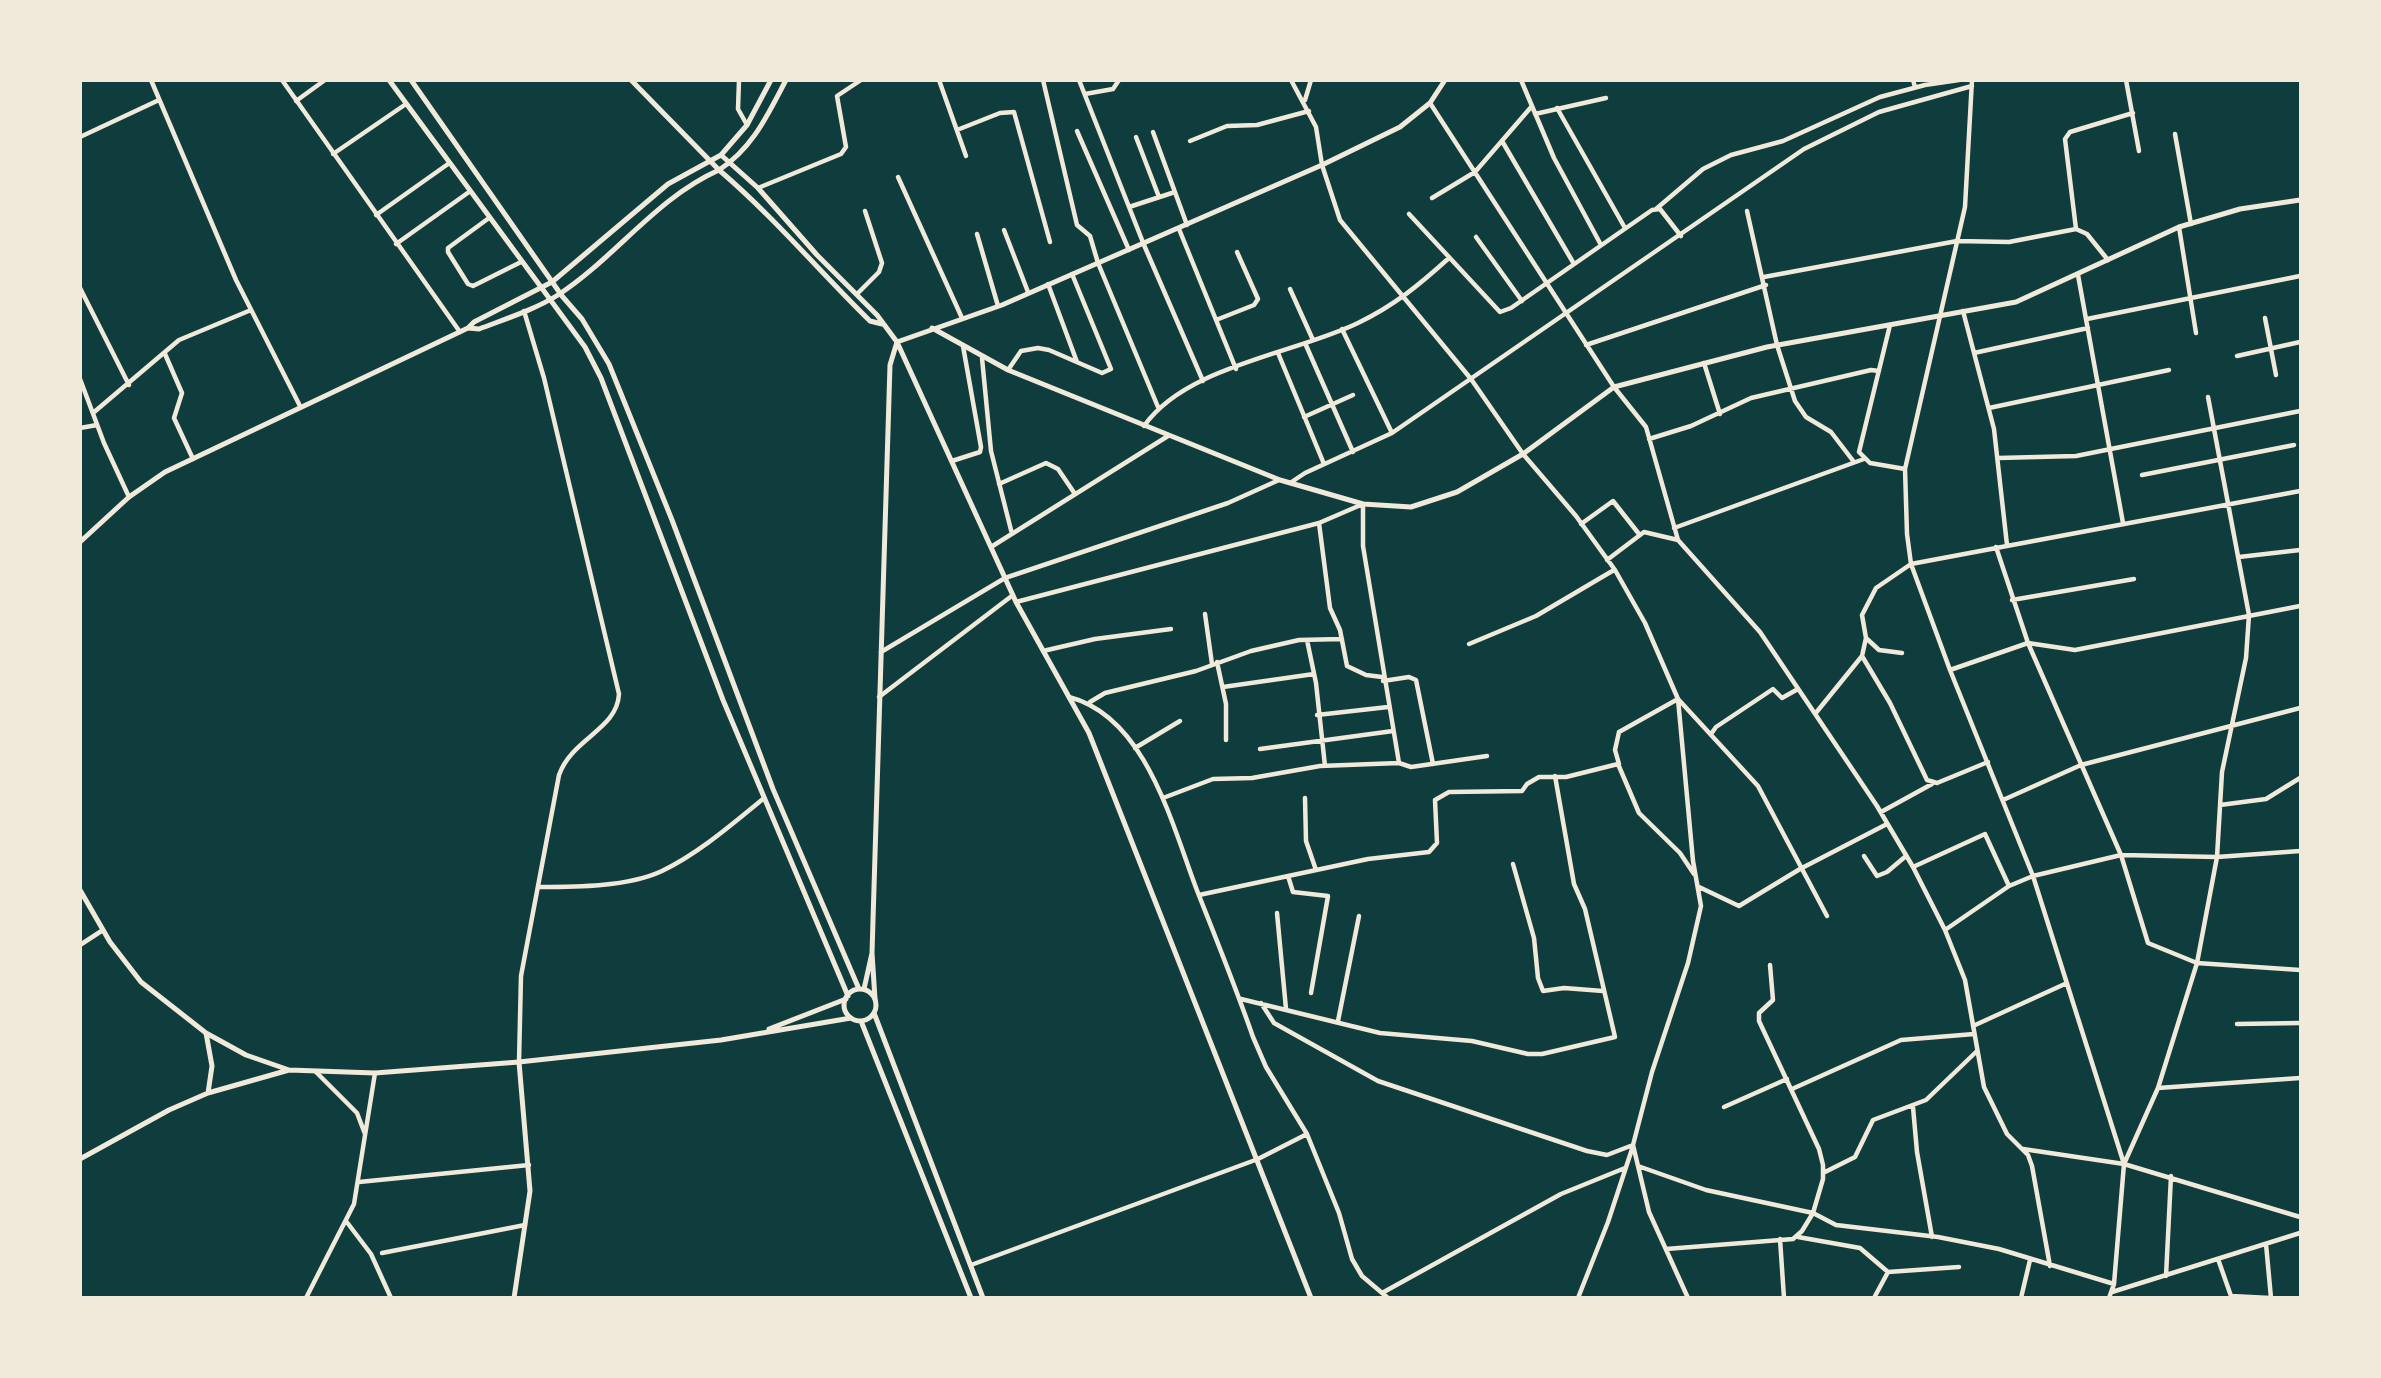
<!DOCTYPE html>
<style>
body{margin:0}
#map{position:relative;width:2381px;height:1378px;overflow:hidden;background:#0f3d3e;font-family:Raleway,sans-serif}
canvas{display:block}
.frame{position:absolute;inset:0;border:82px solid #f1e9da;pointer-events:none}
</style>
<div id="map">
<canvas width="2381" height="1378"></canvas>
<div class="frame"></div>
</div>
<script>
const context = document.querySelector('canvas').getContext('2d');
context.lineJoin = 'round';
function stroke(path, color, width, dash) { context.strokeStyle = color; context.lineWidth = width; context.lineCap = dash ? 'butt' : 'round'; context.setLineDash(dash || []); context.stroke(path); }
const minor = new Path2D(`
 M151 80 236 280 300 406
 M282 80 460 332
 M739 80 738 109 747 125
 M939 80 966 156
 M1043 80 1077 225 1090 236 1098 263 1158 407
 M1079 80 1144 245 1203 381
 M1291 80 1316 127 1322 165 1340 220 1471 379 1523 454 1576 516 1615 570 1645 623 1678 699 1693 861 1701 906 1688 963 1652 1072 1633 1145 1649 1212 1688 1298
 M1521 80 1554 158 1601 245
 M1913 80 1915 87
 M1972 80 1965 207 1905 469 1907 534 1911 564 1950 670 2033 876 2124 1164
 M2126 80 2139 151
 M1085 94 1113 89 1119 80
 M1305 100 1311 80
 M296 101 325 80
 M1430 103 1614 387 1646 427 1678 540 1760 632 1877 806 1913 867 1945 930 1965 980 1984 1087 2007 1134 2028 1155 2032 1166 2050 1266
 M1557 108 1625 228
 M1535 114 1606 98
 M957 130 1000 113 1014 112 1050 242
 M1077 131 1129 250
 M1153 132 1187 225
 M2175 134 2191 224
 M80 137 159 100
 M1136 137 1159 197
 M1190 141 1227 126 1257 125 1309 111
 M1502 141 1574 264
 M333 154 406 104
 M898 177 962 318
 M758 188 841 154 846 147 837 96 861 80
 M1432 198 1475 172 1532 106
 M1129 207 1175 192
 M1656 209 1703 169 1731 155 1783 141 1880 97 1925 85 1959 80
 M1747 211 1777 345 1795 401 1806 417 1831 432 1854 462
 M1409 214 1500 312 1511 308 1652 210 1660 209 1681 236
 M376 215 448 164
 M489 218 448 248V252L468 284 473 286 521 262
 M2179 227 2196 333
 M1179 229 1236 369
 M2076 229 2065 139 2070 132 2133 113
 M1004 230 1028 292
 M977 234 998 306
 M1476 237 1522 301
 M396 244 469 192
 M2078 275 2123 523
 M1764 277 1957 241 2009 242 2076 229 2087 234 2108 260
 M1048 284 1077 362
 M80 288 129 385
 M1290 289 1313 340
 M857 294 879 272 882 263 865 211
 M1963 311 1994 429 2007 545
 M2265 318 2276 375
 M2087 319 2300 276
 M1216 320 1254 305 1258 299 1237 252
 M1890 325 1859 452 1870 463 1905 469
 M1342 329 1392 433
 M1305 343 1353 452
 M1586 345 1766 285
 M1278 353 1324 464
 M1974 353 2088 328
 M165 354 182 393 174 418 193 459
 M2237 356 2300 342
 M982 358 991 451 1012 534
 M1704 363 1720 414
 M1008 370 1021 351 1038 348 1049 350 1102 373 1111 369 1072 274
 M80 379 104 443 129 497
 M1989 408 2169 370
 M93 413 179 340 251 310
 M1304 417 1353 395
 M1144 426C1186 366 1294 354 1358 323 1395 305 1419 285 1449 258
 M80 428 97 425
 M1649 439 1691 426 1751 398 1871 370 1879 371
 M1998 458 2076 456 2300 411
 M952 461 980 452 981 447 963 346
 M2142 475 2294 445
 M1290 483 1305 473 1392 433 1804 149 1879 112 1972 86
 M999 484 1046 463 1058 469 1075 494
 M1319 523 1330 608 1340 630 1347 666 1366 675 1382 677
 M1581 524 1613 501 1639 534
 M1674 528 1864 459
 M991 547 1168 436
 M1996 547 2028 643 2121 855 2148 943 2197 963 2300 970
 M2239 557 2300 550
 M1607 560 1644 532 1678 540
 M2012 600 2134 579
 M1016 602 1319 523 1363 504V546L1399 763 1411 767 1487 756
 M1205 614 1212 664
 M1866 638 1879 650 1902 653
 M1307 640 1316 683 1325 766
 M1469 644 1536 616 1614 570
 M1043 651 1095 639 1171 629
 M881 652 1005 578 1228 503 1279 480
 M1862 656 1890 703 1927 780 1937 783 1988 762
 M1217 662 1226 704V740
 M1950 670 2028 643 2075 650 2300 606
 M1383 681 1409 677 1416 680 1433 764
 M1223 687 1314 674
 M879 697 1013 595
 M1069 697C1147 717 1172 826 1198 893 1217 941 1236 988 1253 1037L1266 1067 1307 1134 1339 1213 1352 1259 1362 1276 1388 1298
 M1090 702 1105 693 1196 671 1251 651 1299 640 1342 639
 M1815 714 1862 656 1866 638 1862 615 1876 588 1911 564 2300 491
 M1317 715 1388 707
 M1711 734 1716 727 1773 689 1782 698 1798 689
 M1135 748 1180 721
 M1260 749 1393 731
 M1619 764 1615 750 1619 732 1678 699 1758 786 1827 916
 M1163 798 1213 779 1252 778 1320 766 1399 763
 M1305 798 1306 841 1316 870
 M2003 800 2081 765 2300 708
 M2220 805 2266 799 2300 778
 M1881 812 1932 784
 M1864 856 1877 876 1887 872 1906 856
 M1513 864 1534 938 1538 978 1543 991 1564 988 1603 991
 M1913 867 1985 834 2009 886
 M1288 876 1293 892 1328 896 1311 993
 M539 887C575 887 628 887 662 871 699 853 731 825 763 799
 M1699 887 1739 906 1800 869 1887 824
 M1199 895 1368 859 1429 852 1437 843 1435 800 1449 792 1522 791 1527 784 1539 777H1566L1618 764 1639 813 1680 853 1694 874
 M1277 913 1286 1009
 M1945 930 2009 886 2033 876 2121 855 2217 857 2300 851
 M80 945 103 930
 M1241 999 1380 1033 1472 1041 1528 1054H1542L1615 1037 1585 909 1574 884 1555 776
 M1261 1003 1274 1023 1378 1081 1587 1151 1607 1155 1633 1145
 M1338 1021 1359 916
 M2237 1024 2300 1023
 M1973 1026 2067 983
 M519 1062 521 976 559 775C572 738 617 730 619 694L544 378 524 311
 M316 1072 357 1113 365 1134
 M2158 1088 2300 1078
 M1792 1089 1901 1040 1974 1034
 M1724 1107 1787 1079
 M1913 1107 1917 1152 1932 1237
 M2023 1149 2124 1164 2300 1217
 M1638 1166 1706 1190 1813 1213 1836 1225 1938 1237 1999 1249 2114 1284
 M1823 1173 1855 1157 1873 1120 1926 1100 1976 1052
 M359 1182 529 1165
 M346 1221 371 1254 391 1298
 M1798 1237 1860 1248 1888 1272
 M1780 1239 1784 1298
 M2266 1244 2271 1298
 M1666 1249 1793 1239 1802 1231 1813 1213 1823 1179V1165L1819 1149 1759 1021V1013L1773 1000 1770 965
 M382 1253 525 1225
 M2218 1259 2231 1296 2270 1298
 M971 1265 1258 1159 1307 1134
 M2166 1276 2171 1176
 M2112 1292 2300 1233
 M1382 1293 1561 1194 1625 1168
 M306 1298 354 1204 375 1073
 M1578 1298 1608 1222 1633 1146
 M1874 1298 1888 1272 1959 1267
 M2021 1298 2030 1260
 M2109 1298 2114 1284 2124 1164 2158 1088 2197 963 2217 857 2222 772 2246 658 2249 615 2208 397`);
const tertiary = new Path2D(`
 M631 80 719 170C753 148 768 114 786 80
 M721 155 747 125 771 80
 M468 328 479 329C505 319 534 310 558 295 615 258 656 198 719 170 773 216 820 272 870 321L882 324
 M932 328 1008 370 1280 480 1363 504 1411 507 1457 492 1523 454 1614 387 1767 347 2016 302 2179 227 2240 209 2300 200
 M897 342 1016 602 1089 733 1311 1298
 M80 542 129 497 165 472 468 328 474 322 552 282 668 184 721 155 758 188 817 255 877 315 897 342 1002 305 1322 165 1400 127 1430 103 1445 80
 M80 890 110 942 141 982 206 1033 246 1055 289 1070
 M872 953 890 365 897 342
 M864 989 872 953 875 999
 M769 1029 846 999
 M206 1033 212 1066 208 1093
 M80 1159 169 1110 208 1093 289 1070 375 1073 519 1062 721 1040 851 1018
 M514 1298 530 1191 519 1062`);
const secondary = new Path2D(`
 M389 80 585 347 601 378 723 700 848 996
 M411 80 562 296 582 319 609 364 672 520 773 789 859 989
 M844 1005a16 16 0 1 1 32 0a16 16 0 1 1-32 0Z
 M874 1013 983 1298
 M861 1021 971 1298`);
stroke(minor, '#f1e9da', 4.5);
stroke(tertiary, '#f1e9da', 5);
stroke(secondary, '#f1e9da', 5);
</script>
